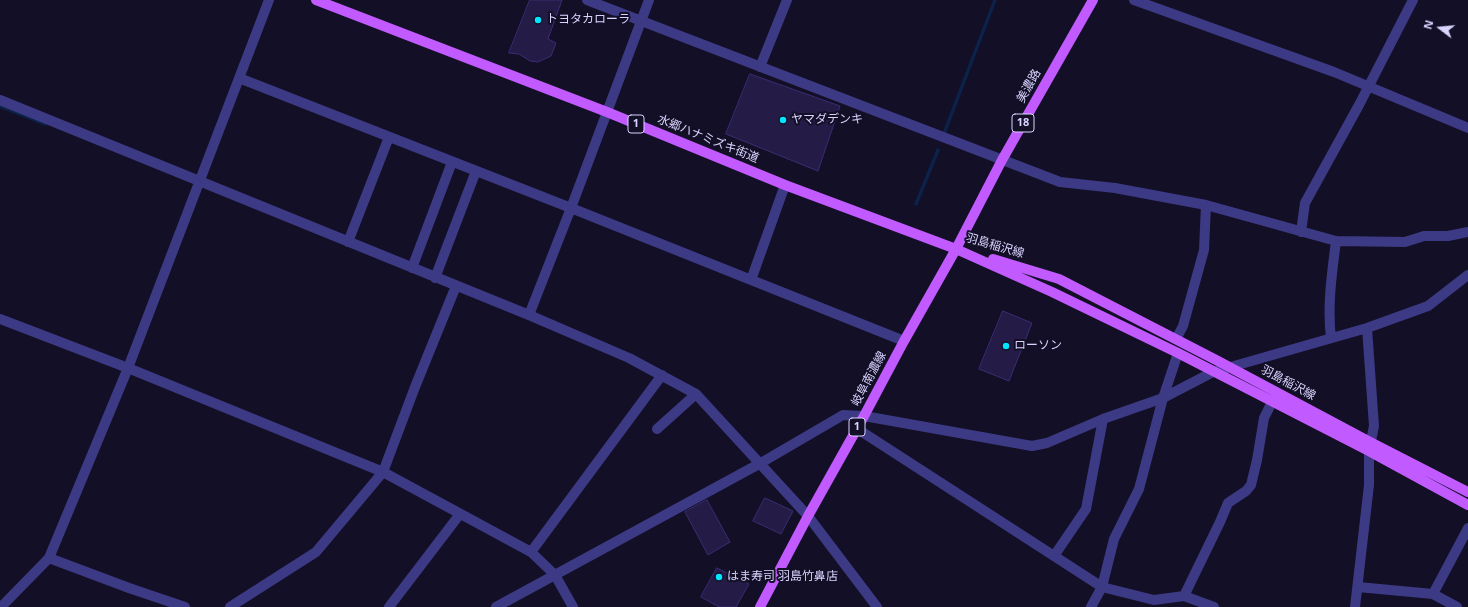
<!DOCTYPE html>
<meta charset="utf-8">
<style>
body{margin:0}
#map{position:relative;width:1468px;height:607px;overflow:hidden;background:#130f26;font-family:"Open Sans",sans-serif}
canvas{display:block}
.north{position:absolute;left:1420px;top:8px;width:40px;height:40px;-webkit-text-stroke:3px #130f26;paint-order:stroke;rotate:286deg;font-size:11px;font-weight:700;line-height:16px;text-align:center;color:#d9d4ff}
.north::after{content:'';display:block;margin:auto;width:14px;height:18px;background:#d9d4ff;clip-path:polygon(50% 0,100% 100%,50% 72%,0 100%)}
</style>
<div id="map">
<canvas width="1468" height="607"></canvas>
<div class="north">N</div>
</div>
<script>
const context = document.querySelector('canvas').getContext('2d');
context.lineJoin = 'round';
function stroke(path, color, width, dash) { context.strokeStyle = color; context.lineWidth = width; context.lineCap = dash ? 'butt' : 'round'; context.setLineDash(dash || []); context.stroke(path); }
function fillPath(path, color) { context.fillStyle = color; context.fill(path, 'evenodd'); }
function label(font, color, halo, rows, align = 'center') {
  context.font = font + ' "Open Sans","Noto Sans JP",sans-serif'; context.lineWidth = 4; context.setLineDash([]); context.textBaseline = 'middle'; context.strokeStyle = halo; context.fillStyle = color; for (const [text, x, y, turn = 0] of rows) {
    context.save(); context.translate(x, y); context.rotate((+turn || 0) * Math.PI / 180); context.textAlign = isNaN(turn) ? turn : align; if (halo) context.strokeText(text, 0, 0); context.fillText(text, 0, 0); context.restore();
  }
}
const stream = new Path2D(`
 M0 106 45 124
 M945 131 995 0
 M916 204 938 150`);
const building = new Path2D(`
 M530 0H562L548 39 556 43 551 56 538 62 530 61 519 54 509 53Z
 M750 74 840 106 818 171 726 134Z
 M1003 311 1032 323 1009 381 979 369Z
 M765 498 793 511 781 534 753 521Z
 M707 500 730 542 708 555 685 512Z
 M717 568 749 584 736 607H719L701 597Z`);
const minor = new Path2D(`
 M587 0 1060 182 1115 188 1206 205 1336 241 1405 242 1424 236H1448L1468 232
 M1134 0 1334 72 1468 128
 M760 67 787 0
 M239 78 571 208 904 341
 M0 100 529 315 629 358 696 394 808 516 877 607
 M1301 232 1305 203 1359 105 1413 0
 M348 242 389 137
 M412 268 452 162
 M435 278 476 171
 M751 280 785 185
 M529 315 571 208 649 0
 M0 319 128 368 383 472 531 552 555 575 573 607
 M1331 338C1327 306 1332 273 1336 241
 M1176 339 1183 326 1204 250 1206 205
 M856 428 1102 587 1154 600 1184 596 1214 607
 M657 429 696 394
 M531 552 662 375
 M1054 556 1086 509 1103 419
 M49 558 129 588 185 607
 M1358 587 1433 594 1468 528
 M1433 594 1457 607
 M1184 596 1220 522 1228 503 1246 491 1251 485 1257 460 1264 418 1272 402
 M1 607 49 558 128 368 269 0
 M230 607 316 552 383 472 415 387 456 286
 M389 607 460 514
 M496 607 759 464 843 415 864 416 1032 446 1047 443 1103 419 1163 398 1213 372 1367 328 1428 306 1468 275
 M1091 607 1102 587 1114 539 1139 489 1163 398 1178 353
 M1355 607 1369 485V451L1374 426 1367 328`);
const major = new Path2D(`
 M316 0 607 112 785 185 956 249 1052 292 1178 353 1369 451 1468 505
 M993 259 1059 279 1218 361 1370 442 1468 492
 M760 607 808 516 864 416 904 341 956 249 1002 160 1093 0`);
const markers = [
 [538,20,4,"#00e5ff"],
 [783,120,4,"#00e5ff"],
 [1006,346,4,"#00e5ff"],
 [719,577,4,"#00e5ff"]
];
const shields = [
 [1023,123,22],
 [636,124,16],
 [857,427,16]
];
const shieldNames = [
 ["18",1023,123],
 ["1",636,124],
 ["1",857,427]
];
const poiNames = [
 ["トヨタカローラ",546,20],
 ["ヤマダデンキ",791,120],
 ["ローソン",1014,346],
 ["はま寿司 羽島竹鼻店",727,577]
];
const streetNames = [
 ["美濃路",1029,86,-61],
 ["水郷ハナミズキ街道",708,139,22],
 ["羽島稲沢線",995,246,16],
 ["岐阜南濃線",869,379,-62],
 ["羽島稲沢線",1288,383,28]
];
stroke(stream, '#0c2248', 3.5);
fillPath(building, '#241b47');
stroke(building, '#3b2d73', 1);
stroke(minor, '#3d3a85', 10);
stroke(major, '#c25bff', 10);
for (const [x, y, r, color] of markers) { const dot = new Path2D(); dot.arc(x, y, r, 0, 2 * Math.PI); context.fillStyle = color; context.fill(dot); stroke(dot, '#130f26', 1.5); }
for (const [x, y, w] of shields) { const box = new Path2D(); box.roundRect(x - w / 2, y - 9, w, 18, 3); context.fillStyle = '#130f26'; context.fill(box); stroke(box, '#d9d4ff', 1); }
label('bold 11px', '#d9d4ff', null, shieldNames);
label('12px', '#d9d4ff', '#130f26', poiNames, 'left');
label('12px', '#d9d4ff', '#130f26', streetNames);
</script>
